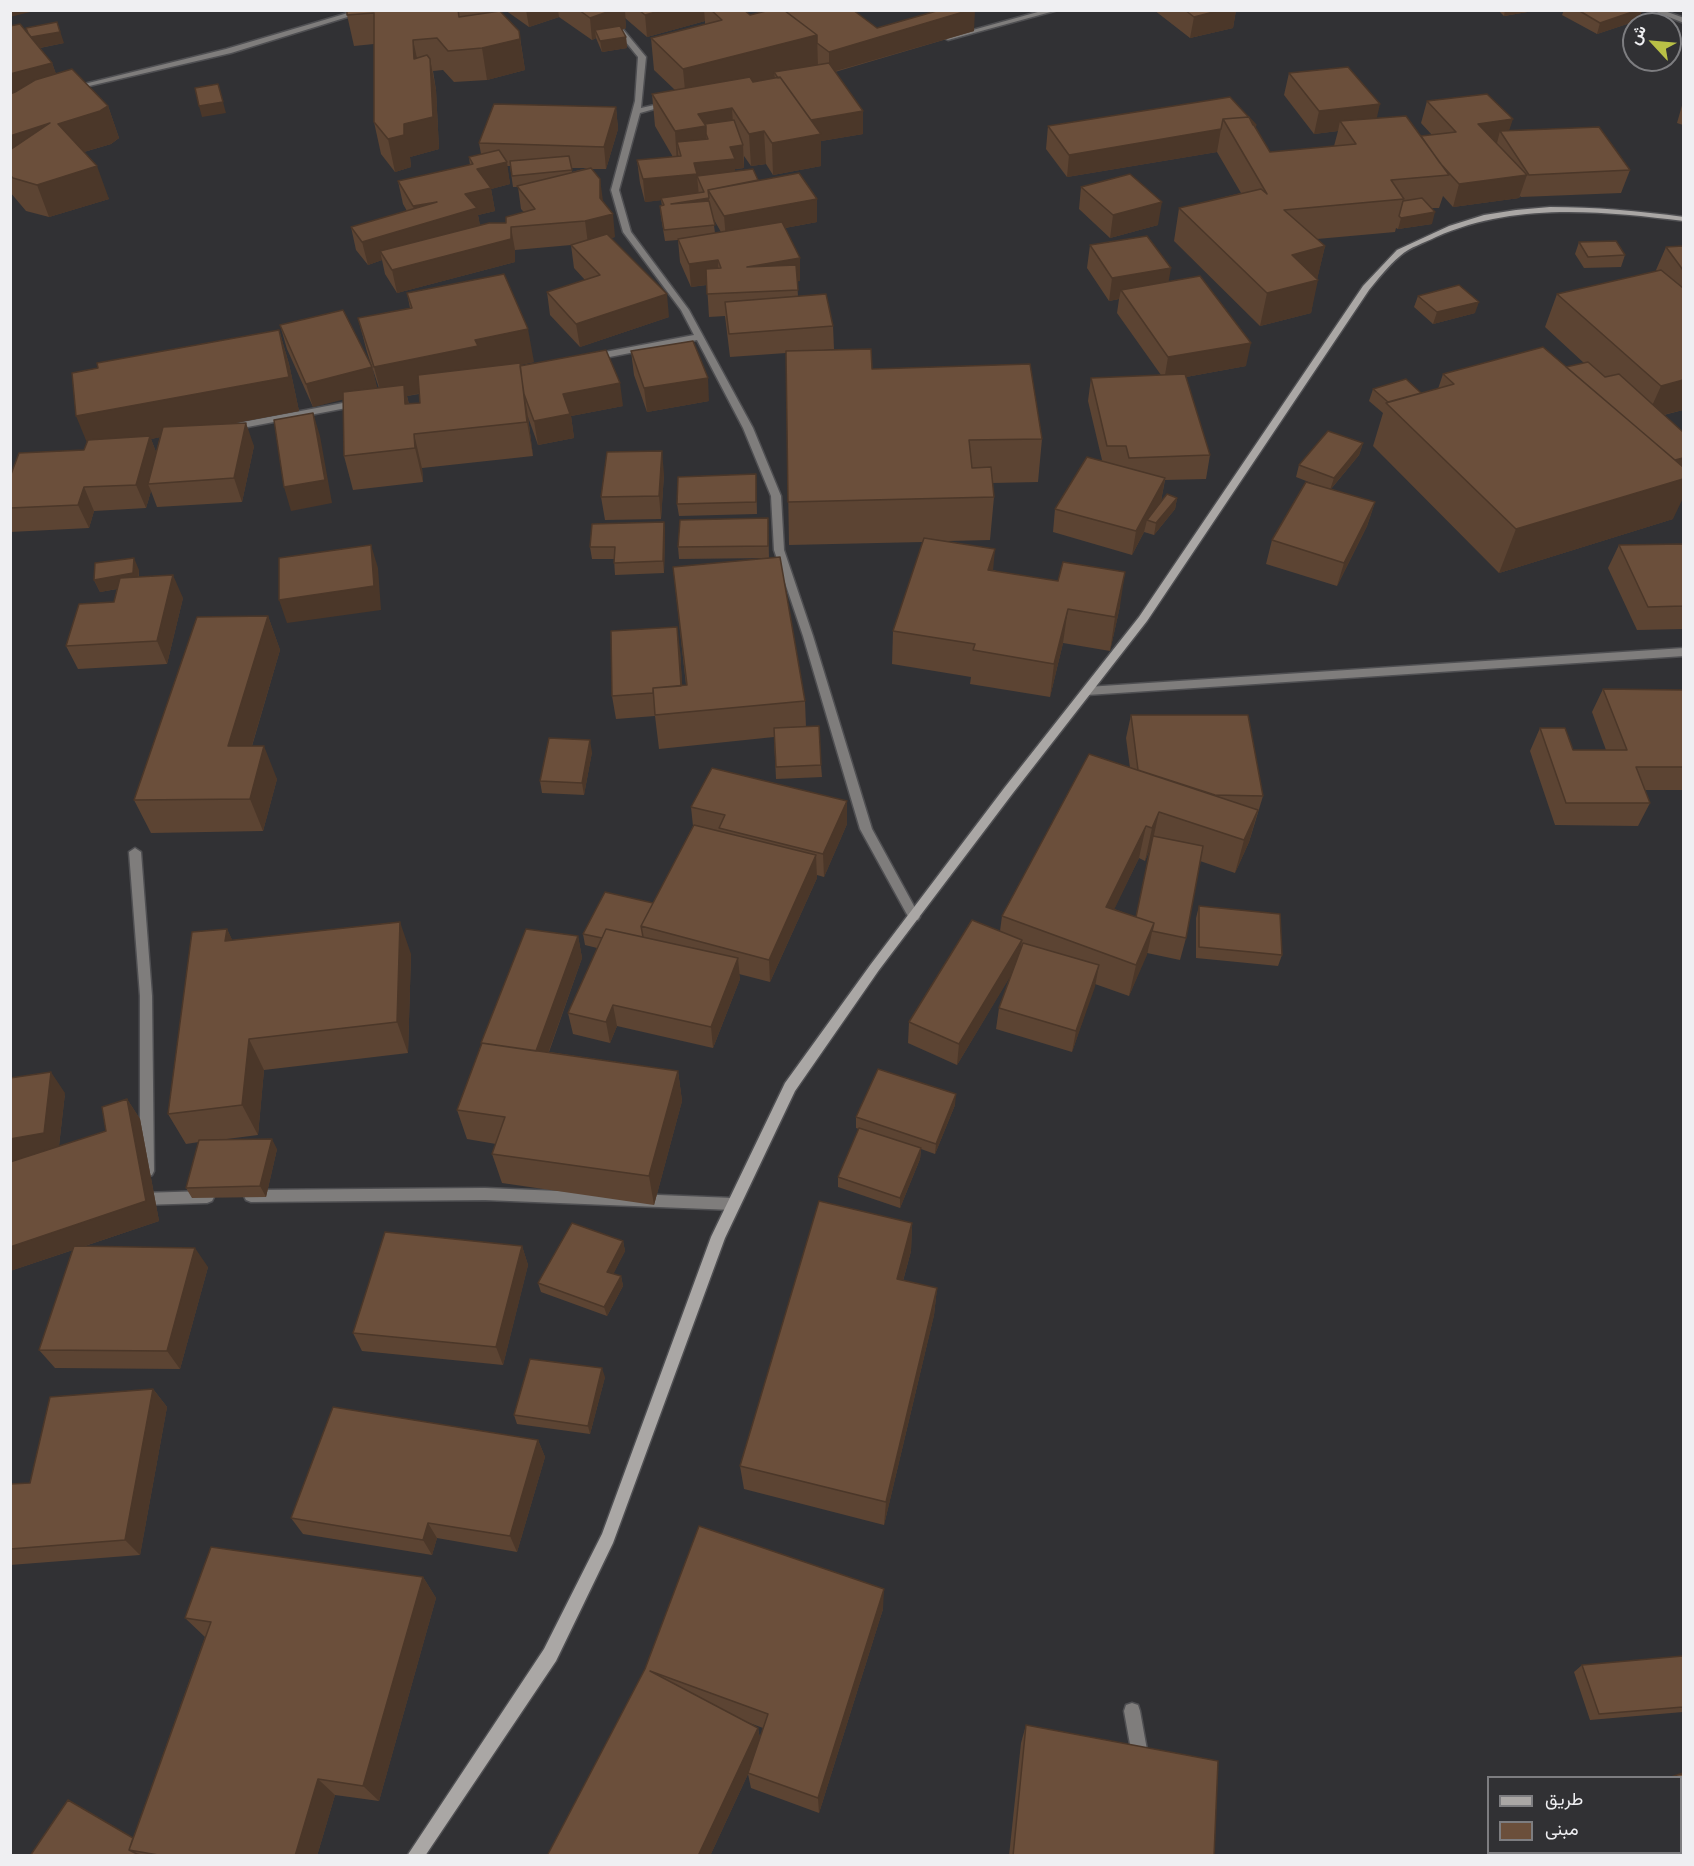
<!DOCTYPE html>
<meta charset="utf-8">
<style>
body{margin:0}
#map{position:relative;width:1694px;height:1866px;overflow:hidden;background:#313134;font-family:Montserrat,Vazirmatn,sans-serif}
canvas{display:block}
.frame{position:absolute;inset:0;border:12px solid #efeff2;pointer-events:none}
.legend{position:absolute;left:1487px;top:1776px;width:195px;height:78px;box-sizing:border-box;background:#313134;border:2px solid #7d7d80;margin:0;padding:8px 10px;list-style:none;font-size:18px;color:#efeff2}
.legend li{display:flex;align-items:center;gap:12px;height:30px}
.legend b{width:30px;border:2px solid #7d7d80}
.north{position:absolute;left:1622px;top:12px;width:60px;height:60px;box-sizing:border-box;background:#313134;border:2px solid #7d7d80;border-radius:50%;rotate:296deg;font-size:16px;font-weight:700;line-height:24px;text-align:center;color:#efeff2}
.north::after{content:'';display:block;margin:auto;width:21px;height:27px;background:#b9c046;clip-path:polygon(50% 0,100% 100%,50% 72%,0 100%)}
</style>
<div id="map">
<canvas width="1694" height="1866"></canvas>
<div class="frame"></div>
<ul class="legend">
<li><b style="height:8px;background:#aaa7a5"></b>طريق</li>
<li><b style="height:16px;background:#6b4f3b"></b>مبنى</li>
</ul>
<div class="north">ش</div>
</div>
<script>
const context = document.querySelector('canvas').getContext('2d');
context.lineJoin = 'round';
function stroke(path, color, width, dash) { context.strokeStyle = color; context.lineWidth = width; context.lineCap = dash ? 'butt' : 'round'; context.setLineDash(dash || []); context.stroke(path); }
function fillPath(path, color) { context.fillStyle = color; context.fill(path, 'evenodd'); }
const minor = new Path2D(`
 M600 10H607L646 57 641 108 668 102 672 104 640 113 619 190 631 232 689 310 753 428 781 496 784 550 813 636 872 829 920 917 918 920H910L860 829 803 636 774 550 771 496 743 428 697 340 594 360 590 357 594 354 694 335 681 310 623 232 611 190 635 101 638 57Z
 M1045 10H1058L948 40 944 38Z
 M1651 10H1662L1684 18V23Z
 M359 400 362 401V405L232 430 227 427 232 424Z
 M1684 648V656L1087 695 1082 691 1087 687Z
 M135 848 141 852 152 996 154 1171 152 1175 147 1177 142 1175 140 1171V996L129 852Z
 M485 1188 733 1198 738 1200 740 1204 738 1208 733 1210 485 1200 251 1202 246 1200 244 1196 246 1192 251 1190Z
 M207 1191 212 1193 214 1197 212 1201 207 1203 141 1205 136 1203 134 1199 136 1195 141 1193Z
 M1132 1703 1138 1705 1140 1711 1149 1761 1147 1767 1141 1769 1135 1767 1133 1761 1124 1711 1126 1705Z`);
const tertiary = new Path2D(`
 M358 10H370L231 53 72 90 68 88 226 49Z`);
const secondary = new Path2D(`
 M1550 207C1595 207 1639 211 1684 217V221C1601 211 1515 202 1436 237 1424 243 1410 247 1400 256 1388 266 1379 278 1369 290L1147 621 1013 793 879 970 795 1091 725 1238 613 1543 556 1661 425 1856H407L544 1649 602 1534 711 1237 785 1083 871 964 1005 787 1139 617 1363 286 1397 250 1449 226 1484 215 1516 210Z`);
const wall = new Path2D(`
 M347 10H497L519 31 525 70 487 80 454 82 443 70 433 71 436 90 439 149 410 157 411 167 395 172 381 154 374 122V44L354 46 347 15Z
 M505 10H744L750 15 877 28 974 31 835 72 863 111V134L821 141V166L773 175 766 164 751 166 744 156V168L735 169V171L758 180 817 222 785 228 800 258V281H797L798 296 833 326 834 349 824 350 1042 439 1038 482 992 483 994 497 990 540 948 541 993 570 1120 606 1110 651 1063 643 1050 697 970 684 971 677 892 664 893 631 923 542 789 545 786 353 730 357 725 316 709 317 707 285 691 287 680 262 678 240 665 241 661 217 660 206H662L661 200 645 202 640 183 637 160 673 157 655 126 652 94 675 90 654 70 651 38 705 24V21L647 37 625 18 626 28 622 30 626 37 627 48 602 52 596 38 592 40 559 17 529 27ZM713 218 721 232 715 233Z
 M1154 10H1236L1233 28 1190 38Z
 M1498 10H1539L1504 16Z
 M1564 10H1642L1639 20 1597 34 1562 15Z
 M10 26 28 33 64 43 40 48 52 63 56 74 108 106 119 138 111 144 84 152 109 199 49 217 26 211 10 192Z
 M1289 73 1377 118 1421 136 1432 135 1421 123 1427 101 1509 131 1630 170 1621 193 1521 197 1520 196 1519 198 1453 207 1443 196 1439 208H1432V224L1398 229 1396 228 1395 232 1317 239 1325 246 1317 279 1311 313 1260 326 1174 241 1179 208 1241 193 1217 152 1067 177 1046 149 1048 126 1230 97 1256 125 1255 128 1270 152 1334 146 1338 131 1314 134 1284 95Z
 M1683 102V125L1677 123Z
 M616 107 618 129 606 169H592L615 237 611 238 669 317 580 347 550 315 547 292 585 280 574 268 571 245 515 250V262L397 293 385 274 382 260 368 265 356 250 351 227 407 211 403 204 398 181 470 165 469 157 481 154 479 143ZM507 166H510L513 187H518L521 209 524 212 506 223 480 226 478 215 495 211 491 189 510 184ZM571 168H587L572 172Z
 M1081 187 1158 225 1110 238 1079 209Z
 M1579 242 1625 255 1621 267 1584 268 1575 254Z
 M1090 245 1168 281 1246 366 1186 377 1210 455 1206 479 1165 480 1161 501 1177 498 1175 509 1154 535 1144 532 1132 555 1053 532 1055 509 1102 460 1088 401 1091 378 1161 375 1117 313 1119 299 1109 301 1087 268Z
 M1683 246V410L1664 415 1673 519 1499 573 1373 446 1383 413 1369 401 1373 389 1421 393 1438 389 1443 374 1566 367 1584 363 1545 327 1557 294 1657 271 1656 270 1666 247Z
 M407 293 534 362 520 365V366L623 406 571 416 574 438 538 445 528 417 533 456 422 468 423 482 353 490 344 456 343 399 313 407 287 349 280 325 372 367 377 388H379L367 352 358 318 410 308ZM419 394 420 403 409 404 407 396Z
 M1418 296 1475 313 1433 324 1414 307Z
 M279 330 289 364 299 411 229 424 254 446 242 502 157 507 151 491 146 508 94 511 89 528 10 532V477L84 450 87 443 98 368ZM160 437 156 452 151 439Z
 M631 351 709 401 647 412 634 375Z
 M1363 443 1359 455 1331 489 1375 502 1367 526 1337 586 1266 564 1272 540 1319 486 1296 477 1299 465Z
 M664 474 661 519 605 520 601 497Z
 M756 474 757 514 679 516 677 504Z
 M768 518 769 558 679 559 678 547Z
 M664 522 665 533 664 573 615 575 614 559H592L590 547Z
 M1683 544V629L1637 630 1608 568 1619 545Z
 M673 567 805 701 806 727 821 765 822 777 776 779 774 737 659 749 655 716 616 719 612 696 680 650 682 686 686 685Z
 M139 570V577L183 598 167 664 78 669 66 646 114 602 117 589 100 592 94 580Z
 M268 616 280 650 252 746 277 779 263 831 151 833 134 800Z
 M1603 689 1683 690V790H1645L1650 803 1638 826 1555 825 1530 751 1540 728 1573 750H1606L1592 712Z
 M1131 715 1263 796 1249 842 1235 873 1200 861 1186 938 1180 960 1147 953 1129 996 1095 984 1072 1052 996 1029 999 1008 1012 973 957 1065 908 1043 909 1022 1000 931 1002 916 1130 768 1126 738ZM1150 849 1136 917 1114 909 1139 858 1145 861Z
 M592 752 584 795 542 793 540 781Z
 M691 807 847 824 824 877 817 875V878L770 982 739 974 740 979 713 1048 617 1026 610 1043 573 1034 568 1013 597 948 585 945 583 934 653 903 693 826Z
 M1199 906 1282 955 1278 966 1196 958V918Z
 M227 929 232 940 411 954 408 1053 264 1070 258 1135 219 1140 277 1149 266 1197 192 1198 186 1188 199 1142 186 1144 168 1114Z
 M578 936 582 958 549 1052 678 1071 682 1101 654 1205 502 1183 492 1154 496 1144 467 1139 457 1110Z
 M65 1093 59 1146 106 1131 127 1099 140 1119 159 1221 85 1246 208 1267 180 1369 55 1368 39 1350 73 1250 10 1271Z
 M955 1105 935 1154 921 1149 920 1159 900 1208 838 1187V1177L859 1129 856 1128V1117Z
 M912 1223 911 1251 903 1281 937 1288 934 1315 884 1525 744 1489 740 1466Z
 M623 1241 625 1251 613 1274 621 1276 623 1286 607 1316 541 1292 538 1283Z
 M522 1246 528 1265 503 1365 362 1351 353 1333Z
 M605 1377 590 1434 517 1424 514 1415Z
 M153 1389 167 1407 140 1555 10 1565V1484L30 1483Z
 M538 1440 545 1457 517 1552 437 1538 432 1555 303 1534 291 1518Z
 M423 1577 436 1598 379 1801 335 1795 317 1856H30L133 1838 205 1637 185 1618Z
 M883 1609 819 1813 751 1788 748 1774 710 1856H547L645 1669ZM747 1722 763 1728 760 1738 758 1728Z
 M1683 1656V1712L1590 1720 1574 1672 1582 1665Z
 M1026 1725 1214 1856H1009L1021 1743Z
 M1588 1852H1680L1683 1856H1589Z`);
const shadedWall = new Path2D(`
 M10 10H38L10 17Z
 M526 10H558L559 17 529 27Z
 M613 10H625L626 28 599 37 595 30 596 38 592 40 590 18Z
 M663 10H704L705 21 647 37 645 15Z
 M970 10H975L974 31 829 73V52Z
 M1221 10H1236L1233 28 1190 38 1194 17Z
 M1505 10H1539L1504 16Z
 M1638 10H1642L1639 20 1597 34 1600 23Z
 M57 22 64 43 34 49 30 38Z
 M817 35 818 67 774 72 775 78 686 101 683 69Z
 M626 37 627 48 602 52 600 41Z
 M520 39 525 70 487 80 482 48Z
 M413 40 420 72 414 59Z
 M430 59 436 90 439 149 410 157 411 167 395 172 388 139 404 124Z
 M52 63 60 85 10 98V74Z
 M218 84 226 113 202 117 199 106Z
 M1380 104 1375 126 1340 121 1338 131 1314 134 1319 111Z
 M108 106 119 138 111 144 70 156 58 124Z
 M616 107 618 129 606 169 604 147Z
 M732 108 734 140 708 139 706 134 708 158 681 156 677 142 679 163 677 164 675 131 698 114Z
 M863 111V134L821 141V166L773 175 772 143 807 121Z
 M1513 119 1506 140 1500 131 1497 143 1471 146 1478 124Z
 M50 123 10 173V136Z
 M1221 129 1217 152 1067 177 1069 155Z
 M764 131 766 164 751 166 749 134Z
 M743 145 744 168 735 169 736 181 697 176 699 196 645 202 643 179 694 163 730 147Z
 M507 162 510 184 491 189 495 211 478 215 481 231 380 251 382 260 368 265 362 242 417 225 413 206 465 194 477 169Z
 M97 166 109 199 49 217 37 185Z
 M1527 175 1519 198 1453 207 1459 184Z
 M600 179 603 201 613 214 615 237 588 244 585 221 600 198Z
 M709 198V210L671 204Z
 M817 199V222L726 239 724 216Z
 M1162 202 1158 225 1110 238 1113 215Z
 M1435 212 1432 224 1398 229 1401 218Z
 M511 227 515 250V262L397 293 392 270Z
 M1325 246 1317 280 1292 255Z
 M800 258V281L748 290 747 267Z
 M718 260 719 283 691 287 689 264Z
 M1171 268 1167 291 1121 290 1119 299 1109 301 1112 278Z
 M1318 280 1311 313 1260 326 1267 293Z
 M667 294 669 317 580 347 576 324Z
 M1479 302 1475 313 1433 324 1437 312Z
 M528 329 534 362 520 365 528 417 533 456 527 422 484 380 407 396 412 419 383 401 374 367 475 340Z
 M279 330 289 364 299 411 151 439 159 460 148 484 151 491 146 508 136 485 90 450 76 416Z
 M1251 343 1246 366 1164 381 1168 357Z
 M372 367 378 391 313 407 306 384Z
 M708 378 709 401 647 412 644 388Z
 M1683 380V410L1646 419 1661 386Z
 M620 383 623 406 571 416 574 438 538 445 534 421 563 394Z
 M313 413 320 436 332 503 291 511 284 487Z
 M246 423 254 446 242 502 234 478Z
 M414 434 422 468 423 482 415 448Z
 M1363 443 1359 455 1330 490 1334 478Z
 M662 451 664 474 661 519 659 496Z
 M1683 458V478L1653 465Z
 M1165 478 1161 501 1147 520 1144 532 1132 555 1136 531Z
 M1683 479V498L1673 519 1499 573 1516 529Z
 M84 487 94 511 89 528 78 505Z
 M1177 498 1175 509 1154 535 1156 523Z
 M1375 502 1367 526 1337 586 1344 563Z
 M664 522 665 533 664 573 663 561Z
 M371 545 378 568 381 610 287 623 279 600Z
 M995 549 992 582 988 570Z
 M134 558 139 570 138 585 100 592 94 580Z
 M1125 572 1120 606 1110 651 1115 617Z
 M173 575 183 598 167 664 157 641Z
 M1068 609 1063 643 1050 697 1054 664Z
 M268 616 280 650 242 779 228 746Z
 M677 627 680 650 684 714 681 690Z
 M590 740 592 752 584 795 582 783Z
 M264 746 277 779 263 831 250 799Z
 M847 801V824L824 877 823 854Z
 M1258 810 1249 842 1235 873 1244 840Z
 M1159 812 1152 844 1145 861 1152 828Z
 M1146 826 1139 858 1100 939 1106 907Z
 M816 855 817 878 770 982 769 960Z
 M400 922 411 954 408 1053 397 1022Z
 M1154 923 1147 955 1129 996 1136 965Z
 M227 929 242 961 225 941Z
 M578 936 582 958 541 1073 536 1052Z
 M1022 940 1019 962 957 1065 959 1044Z
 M738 958 740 979 713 1048 711 1027Z
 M1099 965 1095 987 1072 1052 1076 1031Z
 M613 1005 617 1026 610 1043 606 1022Z
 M249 1039 264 1070 258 1135 242 1105Z
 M678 1071 682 1101 654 1205 649 1176Z
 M51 1072 65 1093 58 1154 10 1162V1139Z
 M956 1094 955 1105 935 1154 936 1144Z
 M127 1099 140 1119 159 1221 10 1271V1247L146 1201Z
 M272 1139 277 1149 266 1197 260 1186Z
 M921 1148 920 1159 900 1208V1198Z
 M912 1223 911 1251 896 1306 897 1279Z
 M623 1241 625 1251 610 1281 607 1272Z
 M522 1246 528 1265 503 1365 496 1347Z
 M195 1248 208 1267 180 1369 167 1351Z
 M621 1276 623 1286 607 1316 604 1307Z
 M937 1288 934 1315 884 1525 886 1502Z
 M602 1368 605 1377 590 1434 588 1426Z
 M153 1389 167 1407 140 1555 125 1540Z
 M538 1440 545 1457 517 1552 510 1536Z
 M428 1523 437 1538 432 1555 423 1540Z
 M423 1577 436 1598 379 1801 363 1786Z
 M884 1589 883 1609 819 1813 818 1798Z
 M758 1728 761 1746 710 1856H698Z
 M318 1779 335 1795 317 1856H295Z`);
const building = new Path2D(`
 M347 10H458L459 17 500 11 519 31 520 39 482 48 448 51 437 38 413 40 414 59 427 55 430 59 433 117 404 124V135L388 139 374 122V13L347 15Z
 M579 10H613L590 18Z
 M639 10H663L645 15Z
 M711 10H744L750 15 770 10H784L817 35 683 69 651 38 722 20Z
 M787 10H853L877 28 940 10H970L829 52 817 43V35L785 11Z
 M1185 10H1221L1194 17Z
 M1578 10H1638L1600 23Z
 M57 22 60 32 31 37 28 33 26 28Z
 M20 24 52 63 10 74V26Z
 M620 26 626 37 600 41 595 30Z
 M829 63 863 111 811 120 780 77 778 78 774 72Z
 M1348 67 1380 104 1319 111 1289 73Z
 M72 69 108 106 100 111 58 124 97 166 37 185 13 178 10 175V150L50 123 10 136V94L15 92 35 80Z
 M750 77 753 82 780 77 821 134 772 143 764 131 749 134 732 108 698 114 706 126 675 131 652 94Z
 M218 84 223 102 199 106 195 88Z
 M1487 94 1513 119 1478 124 1527 175 1459 184 1440 163 1421 136 1456 132 1427 101Z
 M1230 97 1256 125H1253L1249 117 1223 119 1221 129 1069 155 1048 126Z
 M494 104 616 107 604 147 479 143Z
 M1406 116 1449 175 1391 180 1404 199 1284 210 1325 246 1292 255 1318 280 1267 293 1179 208 1261 189 1267 194 1223 119 1249 117 1270 152 1356 144 1340 121Z
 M734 120 743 145 730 147 735 159 694 163 697 174 643 179 637 160 681 156 677 142 708 139 706 134V126L705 124Z
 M1599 127 1630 170 1529 175 1500 131Z
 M499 150 507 162 477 169 491 188 465 194 477 208 362 242 351 227 437 202 413 206 398 181 473 164 469 157Z
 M569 156 572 170 512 176 510 161Z
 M591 168 600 179V198L613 214 585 221 511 227V239L392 270 380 251 489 223H506V217L535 209 517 186Z
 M753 169 758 180 708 190 709 198 671 204 709 201 715 225 664 230 660 206 664 205 661 198 704 192 697 176Z
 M799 173 817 199 724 216 708 190Z
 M1130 174 1162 202 1113 215 1081 187Z
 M1422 198 1435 212 1401 218 1399 216 1403 201Z
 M782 222 800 258 747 267 796 265 798 290 707 294 706 269 721 268 718 260 689 264 678 239Z
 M607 234 667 294 576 324 547 292 600 275 571 245Z
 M1147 236 1171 268 1112 278 1090 245Z
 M1616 241 1625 255 1588 257 1579 242Z
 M1683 246V270L1666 247Z
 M1661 270 1683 288V380L1661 386 1557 294Z
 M504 274 528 329 475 340 478 346 374 367 358 318 412 308 407 293Z
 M1200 276 1251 343 1168 357 1121 290Z
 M1459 285 1479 302 1437 312 1418 296Z
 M826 294 833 326 729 334 725 302Z
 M343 310 372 367 306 384 280 325Z
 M279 330 289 377 76 416 72 373 98 368 97 363Z
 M693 341 708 378 644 388 631 351Z
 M1543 347 1683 467V479L1516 529 1386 403 1454 384 1443 374Z
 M871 349 872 369 1030 364 1042 439 969 440 972 468 991 467 994 497 788 502 786 351Z
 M606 350 620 383 563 394 570 414 534 421 524 394 520 366Z
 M1588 362 1605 377 1619 374 1683 432V458L1675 460 1566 367Z
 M520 363 527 422 414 434 415 448 344 456 343 392 404 385 405 404 420 403 418 375Z
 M1185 374 1210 455 1129 458 1126 446H1107L1091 378Z
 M1406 379 1421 393 1388 402 1373 389Z
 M313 413 325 480 284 487 274 420Z
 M246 423 234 478 148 484 163 427Z
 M1328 431 1363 443 1334 478 1299 465Z
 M150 436 136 485 84 487 78 505 10 508V477L19 453 84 450 88 440Z
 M662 451 659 496 601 497 607 452Z
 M1087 457 1165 478 1136 531 1055 509Z
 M756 474V502L677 504 678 477Z
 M1306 482 1375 502 1344 563 1272 540Z
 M1167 494 1177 498 1156 523 1147 520Z
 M768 518V546L678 547 680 520Z
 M664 522 663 561 614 563 615 547H590L592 524Z
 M924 538 995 549 988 570 1058 581 1063 562 1125 572 1115 617 1068 609 1054 664 973 650 975 644 893 631Z
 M1683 544V606L1648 607 1619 545Z
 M371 545 374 586 279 600V558Z
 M780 557 805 701 655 715 653 688 687 685 673 567Z
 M134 558 133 573 94 580 95 563Z
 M173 575 157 641 66 646 79 604 114 602 120 578Z
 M268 616 228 746H264L250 799 134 800 197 617Z
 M677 627 681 686 653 688V693L612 696 611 631Z
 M1603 689 1683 690V767H1636L1650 803H1566L1540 728H1565L1573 750H1627Z
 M1131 715H1248L1263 796 1215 795 1138 770Z
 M819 726 821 765 776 767 774 728Z
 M549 738 590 740 582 783 540 781Z
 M1089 754 1258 810 1244 840 1159 812 1152 828 1146 826 1106 907 1154 923 1136 965 1002 916Z
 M712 768 847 801 823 854 719 828 725 815 691 807Z
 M694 825 816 855 769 960 641 926Z
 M1153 836 1203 846 1186 938 1152 931 1154 923 1136 917Z
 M605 892 653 903 641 926 643 937 606 929 602 938 583 934Z
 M1199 906 1280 914 1282 955 1199 947Z
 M972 920 1022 940 959 1044 909 1022Z
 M400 922 397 1022 249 1039 242 1105 168 1114 192 932 227 929 225 941Z
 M526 929 578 936 536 1051 481 1043Z
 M606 929 738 958 711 1027 613 1005 606 1022 568 1013Z
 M1023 943 1099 965 1076 1031 999 1008Z
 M482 1043 678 1071 649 1176 492 1154 505 1117 457 1110Z
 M878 1069 956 1094 936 1144 856 1117Z
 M51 1072 44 1133 10 1139V1078Z
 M127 1099 146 1201 10 1247V1162L106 1131 102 1107Z
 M859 1128 921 1148 900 1198 838 1177Z
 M272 1139 260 1186 186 1188 199 1140Z
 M819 1201 912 1223 897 1279 937 1288 886 1502 740 1466Z
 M572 1223 623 1241 607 1272 621 1276 604 1307 538 1283Z
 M385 1232 522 1246 496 1347 353 1333Z
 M74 1246 195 1248 167 1351 39 1350Z
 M530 1359 602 1368 588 1426 514 1415Z
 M153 1389 125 1540 10 1549V1484L30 1483 50 1397Z
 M333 1407 538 1440 510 1536 428 1523 423 1540 291 1518Z
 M699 1526 884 1589 818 1798 748 1773 768 1714 650 1671 758 1728 698 1856H547L645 1669Z
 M211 1547 423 1577 363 1786 318 1779 295 1856H164L129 1850 211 1622 185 1618Z
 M1683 1656V1707L1599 1714 1582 1665Z
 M1026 1725 1218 1761 1214 1856H1013Z
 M1683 1773V1856H1622L1620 1852H1680V1778H1668Z
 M68 1800 133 1838 129 1850 137 1854 145 1856H30Z`);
stroke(minor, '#4f4f52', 3);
stroke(tertiary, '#4f4f52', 3);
stroke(secondary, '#4f4f52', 3);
fillPath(minor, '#7f7d7c');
fillPath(tertiary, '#7f7d7c');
fillPath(secondary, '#aaa7a5');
fillPath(wall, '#5c4433');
fillPath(shadedWall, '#4b3729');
fillPath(building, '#6b4f3b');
stroke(building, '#4b3729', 1.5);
</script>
